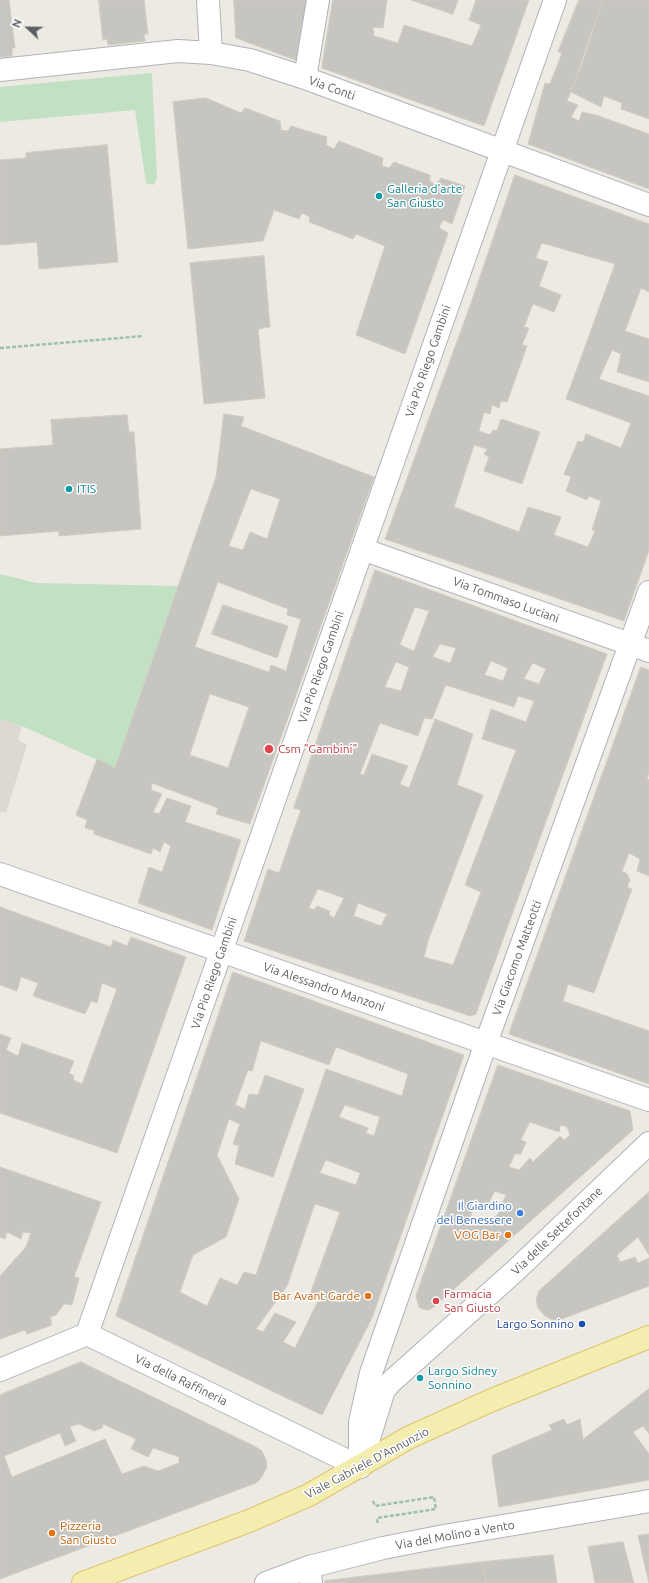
<!DOCTYPE html>
<style>
body{margin:0}
#map{position:relative;width:649px;height:1583px;overflow:hidden;background:#eceae3;font-family:Ubuntu,sans-serif}
canvas{display:block}
.north{position:absolute;left:8px;top:8px;width:40px;height:40px;-webkit-text-stroke:3px #fff;paint-order:stroke;rotate:292deg;font-size:11px;font-weight:700;line-height:16px;text-align:center;color:#5b5e62}
.north::after{content:'';display:block;margin:auto;width:14px;height:18px;background:#5b5e62;clip-path:polygon(50% 0,100% 100%,50% 72%,0 100%)}
</style>
<div id="map">
<canvas width="649" height="1583"></canvas>
<div class="north">N</div>
</div>
<script>
const context = document.querySelector('canvas').getContext('2d');
context.lineJoin = 'round';
function fillPath(path, color) { context.fillStyle = color; context.fill(path, 'evenodd'); }
function stroke(path, color, width, dash) { context.strokeStyle = color; context.lineWidth = width; context.lineCap = dash ? 'butt' : 'round'; context.setLineDash(dash || []); context.stroke(path); }
function label(font, color, halo, rows, align = 'center') {
  context.font = font + ' Ubuntu,sans-serif'; context.lineWidth = 3; context.setLineDash([]); context.textBaseline = 'middle'; context.strokeStyle = halo; context.fillStyle = color; for (const [text, x, y, turn = 0] of rows) {
    context.save(); context.translate(x, y); context.rotate((+turn || 0) * Math.PI / 180); context.textAlign = isNaN(turn) ? turn : align; if (halo) context.strokeText(text, 0, 0); context.fillText(text, 0, 0); context.restore();
  }
}
const education = new Path2D(`
 M0 719 22 726 18 740 27 745 6 813 1 812 0 814Z`);
const green = new Path2D(`
 M152 73 157 179 153 185 146 183 135 110 0 122V87Z
 M0 574 36 583 178 586 115 768 22 726 0 719Z`);
const building = new Path2D(`
 M0 0H9L15 48H12V56L0 57Z
 M99 0H144L148 34H144L145 41 108 45 107 39 103 40Z
 M234 0H307L298 61 236 38Z
 M333 0H387L383 28 373 27 374 36 398 43 404 25 472 46 481 25 469 20 476 0H529L484 126 322 68Z
 M411 0H458L453 14Z
 M579 0H603L583 61 567 101 578 105 571 117 579 121 582 112 596 115 649 134V189L528 144 545 83 550 84 562 53 558 52Z
 M603 0H649V119L621 109 622 103 604 96 601 107 571 92Z
 M206 98 241 113 245 108 280 121 281 130 288 131 291 126 327 137 326 145 334 149 339 141 383 158 382 166 389 168 394 162 430 175V182L436 184 441 178 465 186 452 224 443 220 439 228 448 233 405 354 356 335 385 246 356 234 353 239 309 222 310 217 302 213 299 219 274 210 263 241 188 249 173 102Z
 M107 145 118 262 39 269 37 242 0 245V160L26 158V153Z
 M515 175 649 224V292L641 288 625 331 649 339V382L617 372 621 354 612 350 599 379 649 396V550L624 621 385 539 470 306ZM542 243 615 264 566 399 631 423 621 448 586 434 583 442 578 441 564 474 571 477 566 491 587 500 589 496 601 501 592 530 595 531 588 547 554 535 561 517 528 507 519 532 454 507 474 445 487 449 484 454 489 457 484 471 522 484 540 432 501 419 497 431 493 430 490 435 479 431 484 412 490 414 492 405 499 408 501 401 507 402 527 346 522 345 529 328 524 327 533 304 554 312 561 295 539 286 548 262 536 258Z
 M264 256 270 327 258 329 265 398 204 404 190 263Z
 M224 414 244 417 241 426 374 477 250 824 216 814 218 808 152 783 151 790 162 794 153 812 159 814 167 798 191 806 185 822 241 840 212 930 138 903 149 867 162 872 171 846 164 842 160 852 153 848 151 854 94 834V830L85 828 87 820 76 815 97 759 115 768 216 477ZM251 489 280 499 267 539 250 532 243 550 229 546ZM218 582 288 609 287 615 301 619 286 671 271 665 269 672 195 647ZM210 694 249 707 228 768 190 755Z
 M127 415 129 432H134L141 529 59 536V531L0 536V449L53 445 51 420Z
 M375 570 607 654 478 1008 476 1014 470 1016 244 941 268 869 279 873 301 810 294 808ZM415 607 429 611 414 651 400 645ZM440 644 456 648 450 663 433 657ZM491 661 508 668 503 681 485 675ZM396 662 409 667 401 691 385 687ZM533 663 546 669 539 684 524 679ZM446 685 514 707 518 696 534 701 526 722 491 709 482 739 516 750 465 885 481 892 453 965 424 957 428 941 483 795 457 785 473 734 435 719 409 788 400 784 408 766 372 754 364 775 360 774 380 723 418 736 424 718 432 719ZM318 889 344 898 334 918 329 915 330 911 317 906 314 910 309 908ZM358 903 387 914 381 926 354 916Z
 M223 605 288 626 277 658 212 634Z
 M641 667 649 670V772L647 779 649 780V876L637 871 640 859 629 853 622 871 627 874 630 880 627 887 632 889 594 993 568 984 563 1001 649 1031V1084L509 1034Z
 M0 907 111 947 113 940 127 946 131 937 186 957 117 1153 0 1113V1034L11 1038 6 1050 18 1056 22 1043 74 1061 69 1073 74 1076 73 1080 82 1084 117 989 102 983 97 1003 91 1001 85 1014 33 996 38 983 21 977 17 991 0 985Z
 M233 972 464 1055 372 1318 322 1415 116 1316ZM261 1041 329 1065 336 1047 408 1074 402 1096 326 1069 256 1275 244 1272 237 1285 220 1278 207 1306 180 1292 193 1255 226 1237 239 1199 217 1155 229 1119 240 1124 233 1144 239 1146 235 1164 273 1177 304 1089 265 1075 258 1095 249 1094 245 1109 235 1105 248 1070 252 1071ZM345 1105 380 1117 374 1136 366 1133 368 1128 339 1117ZM326 1160 360 1173 356 1185 320 1173ZM315 1204 340 1212 309 1297 318 1301 295 1348 283 1342 296 1322 275 1313 263 1332 256 1329 287 1286Z
 M498 1065 630 1111 633 1130 435 1306 429 1310 423 1309 419 1307 416 1296ZM530 1122 559 1132 560 1125 567 1127 570 1135 564 1140 560 1136 533 1162 530 1158 519 1170 509 1167 515 1154H521L526 1142 521 1140ZM495 1191 506 1195 498 1214 489 1224 470 1217 475 1206 485 1210Z
 M0 1167 101 1202 74 1277 79 1278 72 1305 64 1304 56 1315 50 1317 52 1325 27 1334 25 1330 0 1339V1276L26 1247 31 1233 23 1232 21 1239 7 1232 5 1239 0 1237Z
 M649 1192V1255L638 1237 617 1255 620 1262 635 1257 638 1263 649 1258V1286L559 1320H553L545 1316 538 1308 536 1300 539 1291Z
 M81 1362 256 1447 262 1451 266 1460 267 1465 266 1469 261 1478 256 1483 0 1579V1395ZM79 1424 94 1431 102 1428 103 1424 136 1439 131 1449 148 1457 153 1448 179 1457V1463L158 1471 144 1466 122 1474 105 1439 12 1477 4 1456 60 1433 65 1446 76 1441 70 1427Z
 M649 1389V1434L643 1426 633 1432 649 1454V1480L499 1507 492 1460 493 1455 552 1430 549 1425 564 1419 567 1425 580 1419 583 1439Z
 M649 1534V1583L638 1536Z
 M623 1542 634 1583H595L588 1547Z
 M553 1555 557 1583H486L483 1562Z
 M483 1562 486 1583H325V1581Z`);
const path = new Path2D(`
 M0 348 143 336
 M373 1501 375 1506 434 1497 436 1509 377 1518 378 1525`);
const minor = new Path2D(`
 M208 0 211 53
 M0 70 178 51 211 53 250 60 305 78 649 205
 M305 78 318 0
 M362 549 649 651
 M0 874 649 1100
 M87 1334 555 0
 M0 1370 87 1334 360 1467V1422L371 1373 486 1043 649 592
 M309 1567 311 1583`);
const tertiary = new Path2D(`
 M360 1467 384 1390 392 1381 516 1270 649 1143`);
const secondary = new Path2D(`
 M266 1583 309 1567 383 1548 444 1536 649 1501`);
const primary = new Path2D(`
 M83 1583 249 1521 309 1495 410 1437 492 1400 649 1337`);
const markers = [
 [379,196,4,"#0f9aa8"],
 [69,489,4,"#0f9aa8"],
 [269,749,5,"#e0444e"],
 [520,1213,4,"#3f7fe0"],
 [508,1235,4,"#e8710a"],
 [368,1296,4,"#e8710a"],
 [436,1301,4,"#e0444e"],
 [582,1324,4,"#1a4fb4"],
 [420,1378,4,"#0f9aa8"],
 [52,1533,4,"#e8710a"]
];
const streetNames = [
 ["Via Conti",332,88,20],
 ["Via Pio Riego Gambini",428,361,-71],
 ["Via Tommaso Luciani",506,600,20],
 ["Via Pio Riego Gambini",321,667,-71],
 ["Via Giacomo Matteotti",517,958,-70],
 ["Via Pio Riego Gambini",214,973,-71],
 ["Via Alessandro Manzoni",324,987,19],
 ["Via delle Settefontane",557,1231,-44],
 ["Via della Raffineria",181,1380,26],
 ["Viale Gabriele D'Annunzio",367,1463,-28],
 ["Via del Molino a Vento",455,1535,-10]
];
const cultureNames = [
 ["Galleria d'arte",387,189],
 ["San Giusto",387,203],
 ["ITIS",77,489],
 ["Largo Sidney",428,1371],
 ["Sonnino",428,1385]
];
const healthNames = [
 ["Csm \"Gambini\"",278,749],
 ["Farmacia",444,1294],
 ["San Giusto",444,1308]
];
const shopNames = [
 ["Il Giardino",512,1206],
 ["del Benessere",512,1220]
];
const foodNames = [
 ["VOG Bar",500,1235],
 ["Bar Avant Garde",360,1296],
 ["Pizzeria",60,1526,"left"],
 ["San Giusto",60,1540,"left"]
];
const transitNames = [
 ["Largo Sonnino",574,1324]
];
fillPath(education, '#dcd9d1');
fillPath(green, '#c2e1c4');
fillPath(building, '#c7c5c0');
stroke(building, '#d0ccc2', 1);
stroke(minor, '#b0b3b7', 24);
stroke(tertiary, '#b0b3b7', 24);
stroke(secondary, '#b0b2b6', 24);
stroke(primary, '#dfc469', 24);
stroke(path, '#9cc1a9', 2.5, [4, 2]);
stroke(minor, '#fff', 22);
stroke(tertiary, '#fff', 22);
stroke(secondary, '#fff', 22);
stroke(primary, '#f4edb0', 22);
for (const [x, y, r, color] of markers) { const dot = new Path2D(); dot.arc(x, y, r, 0, 2 * Math.PI); context.fillStyle = color; context.fill(dot); stroke(dot, '#fff', 1.5); }
label('12px', '#5b5e62', '#fff', streetNames);
label('12px', '#0d838f', '#fff', cultureNames, 'left');
label('12px', '#be3a42', '#fff', healthNames, 'left');
label('12px', '#366cbe', '#fff', shopNames, 'right');
label('12px', '#c56008', '#fff', foodNames, 'right');
label('12px', '#164399', '#fff', transitNames, 'right');
</script>
